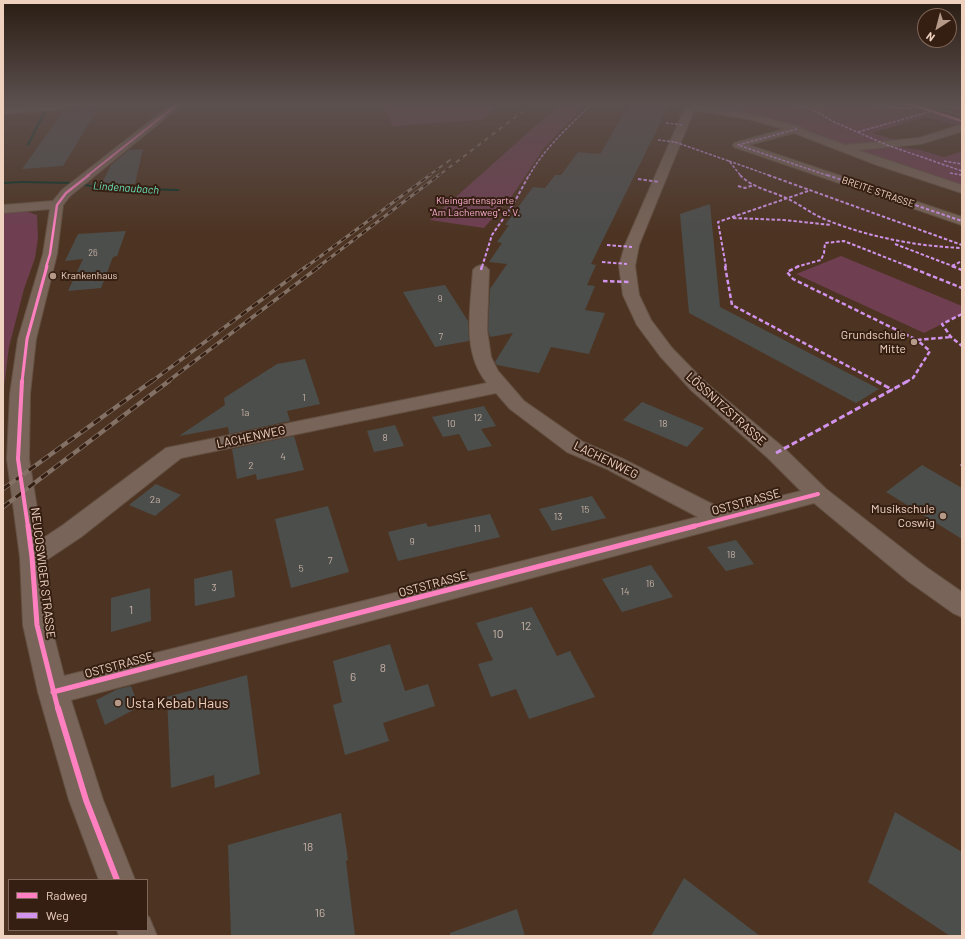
<!DOCTYPE html>
<meta charset="utf-8">
<style>
body{margin:0}
#map{position:relative;width:965px;height:939px;overflow:hidden;background:#4d3422;font-family:Barlow,sans-serif}
canvas{display:block}
.frame{position:absolute;inset:0;border:4px solid #efd1c0;pointer-events:none}
.legend{position:absolute;left:8px;top:879px;width:140px;height:52px;box-sizing:border-box;background:#351f12;border:1px solid #7f6658;margin:0;padding:5px 7px;list-style:none;font-size:12px;color:#efd1c0}
.legend li{display:flex;align-items:center;gap:8px;height:20px}
.legend b{width:20px;border:1px solid #7f6658}
.north{position:absolute;left:917px;top:8px;width:40px;height:40px;box-sizing:border-box;background:#351f12;border:1px solid #7f6658;border-radius:50%;rotate:216deg;font-size:11px;font-weight:700;line-height:16px;text-align:center;color:#efd1c0}
.north::after{content:'';display:block;margin:auto;width:14px;height:18px;background:#b69a89;clip-path:polygon(50% 0,100% 100%,50% 72%,0 100%)}
</style>
<div id="map">
<canvas width="965" height="939"></canvas>
<div class="frame"></div>
<ul class="legend">
<li><b style="height:5px;background:#ff80c0"></b>Radweg</li>
<li><b style="height:5px;background:#d193ec"></b>Weg</li>
</ul>
<div class="north">N</div>
</div>
<script>
const context = document.querySelector('canvas').getContext('2d');
context.lineJoin = 'round';
function fillPath(path, color) { context.fillStyle = color; context.fill(path, 'evenodd'); }
function stroke(path, color, width, dash) { context.strokeStyle = color; context.lineWidth = width; context.lineCap = dash ? 'butt' : 'round'; context.setLineDash(dash || []); context.stroke(path); }
function label(font, color, halo, rows, align = 'center') {
  context.font = font + ' Barlow,sans-serif'; context.lineWidth = 4; context.setLineDash([]); context.textBaseline = 'middle'; context.strokeStyle = halo; context.fillStyle = color; for (const [text, x, y, turn = 0] of rows) {
    context.save(); context.translate(x, y); context.rotate((+turn || 0) * Math.PI / 180); context.textAlign = isNaN(turn) ? turn : align; if (halo) context.strokeText(text, 0, 0); context.fillText(text, 0, 0); context.restore();
  }
}
const green = new Path2D(`
 M381 103H489L496 108 482 120 393 126Z
 M561 103H587L544 148 512 196 484 228 430 220Z
 M707 103H914L962 118V127L926 117 872 133 896 140 885 145 920 150 944 157 962 151V189L799 130 706 109Z
 M931 103H962V113Z
 M25 211 37 215 38 238 35 258 24 289 9 347 3 395V213Z
 M841 256 962 306V314L924 333 796 274Z`);
const stream = new Path2D(`
 M46 108 48 109 29 145 26 146 44 109Z
 M21 181 74 182 102 187 178 189 180 190 178 191 102 189 74 184 21 183 3 184V182Z`);
const building = new Path2D(`
 M630 103H670L591 264 596 265 587 285 595 286 585 310 605 313 589 354 551 347 539 373 497 365 495 362 513 333 490 337 488 330 490 289 507 264 489 262 502 243 497 242 509 225H505L533 187 545 188 555 175H561L578 152 600 154Z
 M94 108 93 110H97L63 166 22 169 64 110Z
 M143 149 135 184 100 187 111 165 129 150Z
 M710 204 720 307 879 389 856 403 689 313 680 214Z
 M126 231 117 256 113 257 101 288 68 291 83 259 65 261 78 234Z
 M445 285 468 321 469 341 435 347 403 292Z
 M305 359 320 404 287 411 290 421 229 434 228 427 179 436 225 405 224 398 277 364Z
 M642 402 704 428 687 447 623 420Z
 M484 406 496 426 481 429 492 446 468 451 459 434 443 437 432 417Z
 M395 425 404 446 374 452 367 431Z
 M294 436 304 470 257 480 256 474 237 479 232 449Z
 M922 465 962 488V539L886 492Z
 M156 484 181 495 155 516 129 505Z
 M592 496 606 518 552 531 539 509Z
 M328 506 349 572 291 588 275 519Z
 M490 514 500 537 398 561 388 532 426 523 428 527Z
 M736 540 754 564 726 571 707 547Z
 M651 565 673 597 622 612 602 579Z
 M232 570 235 597 195 606 194 579Z
 M150 588 151 621 111 632V598Z
 M532 607 557 656 570 651 595 697 529 719 516 689 491 697 478 664 493 660 476 623Z
 M390 644 405 691 428 684 435 706 383 723 389 741 345 755 333 705 342 702 333 661Z
 M247 675 260 774 215 788 214 775 171 788 167 697Z
 M131 686 139 707 105 725 96 700 118 689Z
 M895 812 962 852V936H950L868 882Z
 M341 813 348 860 346 861 355 936H231L228 845Z
 M684 878 760 936H651Z
 M517 909 525 936H450V933Z`);
const minor = new Path2D(`
 M60 103H103L98 106 3 114V108Z
 M173 103H184L70 196 63 205 57 254 36 339 30 394 29 459 42 539 63 525 166 448 487 383C461 352 471 307 473 270L476 267 481 265 486 267 489 270 487 330 491 357 498 371 524 401 583 442 623 459 724 510 801 491 768 458 691 390 660 356 637 325 623 295 619 266 625 245 687 103H697L696 105 748 113 801 127 802 129 845 145 919 138 960 125H962V132H960L921 144 858 150 962 185V193L877 165 794 133 749 145 962 217V225L734 147 733 145 734 143 784 129 748 119 694 110 639 245 635 266 639 295 651 320 672 348 705 382 784 448 826 489 926 567 962 592V617L953 613 908 581 814 503 71 700 103 800 135 880H99L69 800 38 692 23 625 20 557 7 459 10 394 18 339 43 254 50 209 3 213V205L53 201 62 190ZM496 393 510 409 567 452 607 469 698 517 64 676 51 625 45 561 81 537 181 458Z
 M147 916 149 917 157 936H119L117 930H147Z`);
const tram = new Path2D(`
 M922 103 962 116`);
const railFar3 = new Path2D(`
 M428 176 450 160
 M438 176 534 103`);
const railFar2 = new Path2D(`
 M306 267 430 175
 M318 267 439 175`);
const railFar1 = new Path2D(`
 M151 382 307 266
 M167 382 320 266`);
const rail = new Path2D(`
 M3 489 152 381
 M3 507 169 381`);
const quietFar3 = new Path2D(`
 M792 103 818 112 832 121 887 145 962 171
 M862 103 912 109
 M666 123 683 125
 M797 129 738 145 829 176
 M858 132 929 112
 M658 140 675 142
 M675 142 729 161 741 176
 M729 161 771 176
 M944 161 962 164
 M950 173 962 175
 M529 176C544 148 570 126 592 103`);
const quietFar2 = new Path2D(`
 M740 175C751 187 770 191 784 197 798 203 810 213 824 219 868 237 915 246 962 248
 M768 175 962 245
 M827 175 962 221
 M638 179 659 182
 M738 186 745 188 754 185
 M733 218 784 220 831 225
 M895 244 955 267
 M607 245 632 247
 M602 262 627 264
 M952 266 962 261
 M482 267 492 235 514 203 529 175
 M726 267 718 222 811 190
 M796 267 821 260 824 253 825 243 844 241 910 267`);
const quietFar1 = new Path2D(`
 M725 266 732 305 878 382
 M799 266 787 272 793 279 917 340 951 337
 M907 266 962 288
 M952 266 962 270
 M481 270 482 266
 M603 281 629 282
 M962 314 942 324 951 337 962 346
 M906 382 913 378 930 351 917 340`);
const quiet = new Path2D(`
 M876 381 893 390
 M776 453 908 381
 M962 464V466`);
const cyclewayFar5 = new Path2D(`
 M905 103 962 121
 M87 176 179 103`);
const cyclewayFar4 = new Path2D(`
 M46 267 50 254 57 205 66 193 89 175`);
const cyclewayFar3 = new Path2D(`
 M22 382 27 339 47 266`);
const cyclewayFar2 = new Path2D(`
 M22 381 18 459 28 527
 M691 527 818 494`);
const cyclewayFar1 = new Path2D(`
 M28 526 32 557 37 625 58 709
 M53 692 695 526`);
const cycleway = new Path2D(`
 M58 708 86 800 117 880`);
const markers = [
 [53,276,4,"#b69a89"],
 [914,342,4,"#b69a89"],
 [943,516,4,"#b69a89"],
 [118,703,4,"#b69a89"]
];
const farNumbernames = [
 ["26",93,253],
 ["9",440,299],
 ["7",441,337]
];
const farStreetnames = [
 ["BREITE STRASSE",878,192,19]
];
const farParknames = [
 ["Kleingartensparte",475,201],
 ["\"Am Lachenweg\" e. V.",475,213]
];
const farPoinames = [
 ["Krankenhaus",61,276]
];
const numberNames = [
 ["1",304,398],
 ["1a",245,413],
 ["12",478,418],
 ["10",451,424],
 ["18",663,424],
 ["8",385,438],
 ["4",283,457],
 ["2",251,466],
 ["2a",155,500],
 ["15",585,510],
 ["13",558,517],
 ["11",477,529],
 ["9",412,542],
 ["18",731,555],
 ["7",330,561],
 ["5",301,569],
 ["16",650,584],
 ["3",214,588],
 ["14",625,592]
];
const farWaternames = [
 ["Lindenaubach",126,188,4]
];
const poiNames = [
 ["Grundschule",906,335],
 ["Mitte",906,349],
 ["Musikschule",935,509],
 ["Coswig",935,523]
];
const streetNames = [
 ["LÖSSNITZSTRASSE",726,409,42],
 ["LACHENWEG",251,437,-12],
 ["LACHENWEG",606,460,26],
 ["OSTSTRASSE",746,502,-15],
 ["NEUCOSWIGER STRASSE",43,573,83],
 ["OSTSTRASSE",433,584,-15],
 ["OSTSTRASSE",119,665,-15]
];
const nearNumbernames = [
 ["1",131,610],
 ["12",526,626],
 ["10",498,634],
 ["8",383,668],
 ["6",353,677],
 ["18",308,847],
 ["16",320,913]
];
const nearPoinames = [
 ["Usta Kebab Haus",126,703]
];
fillPath(green, '#6f3e51');
fillPath(stream, '#072f23');
fillPath(building, '#4c4e4c');
stroke(minor, '#655143', 2);
fillPath(minor, '#786458');
stroke(tram, '#837166', 1);
stroke(railFar3, '#837166', 2);
stroke(railFar2, '#837166', 3);
stroke(railFar1, '#837166', 3.5);
stroke(rail, '#837166', 4.5);
stroke(railFar3, '#351f12', 1.5, [4.5]);
stroke(railFar2, '#351f12', 2, [5.5]);
stroke(railFar1, '#351f12', 2.5, [7]);
stroke(rail, '#351f12', 3, [8]);
stroke(quietFar3, '#d193ec', 1.5, [3, 1.5]);
stroke(quietFar2, '#d193ec', 2, [3.5, 2]);
stroke(quietFar1, '#d193ec', 2.5, [4.5, 2.5]);
stroke(quiet, '#d193ec', 3, [6, 3]);
stroke(cyclewayFar5, '#ff80c0', 2);
stroke(cyclewayFar4, '#ff80c0', 2.5);
stroke(cyclewayFar3, '#ff80c0', 3);
stroke(cyclewayFar2, '#ff80c0', 4);
stroke(cyclewayFar1, '#ff80c0', 5);
stroke(cycleway, '#ff80c0', 6);
const sky = context.createLinearGradient(0, 0, 0, 235);
sky.addColorStop(0, '#2a1d13');
sky.addColorStop(0.44, '#5c504f');
sky.addColorStop(1, '#5c504f00');
context.fillStyle = sky;
context.fillRect(0, 0, 965, 235);
for (const [x, y, r, color] of markers) { const dot = new Path2D(); dot.arc(x, y, r, 0, 2 * Math.PI); context.fillStyle = color; context.fill(dot); stroke(dot, '#351f12', 1.5); }
label('9px', '#c6b0a3', null, farNumbernames);
label('10px', '#efd1c0', '#351f12', farStreetnames);
label('10px', '#faaed0', '#351f12', farParknames);
label('10px', '#efd1c0', '#351f12', farPoinames, 'left');
label('10px', '#c6b0a3', null, numberNames);
label('italic 11px', '#68e1bd', '#351f12', farWaternames);
label('12px', '#efd1c0', '#351f12', poiNames, 'right');
label('12px', '#efd1c0', '#351f12', streetNames);
label('12px', '#c6b0a3', null, nearNumbernames);
label('14px', '#efd1c0', '#351f12', nearPoinames, 'left');
</script>
